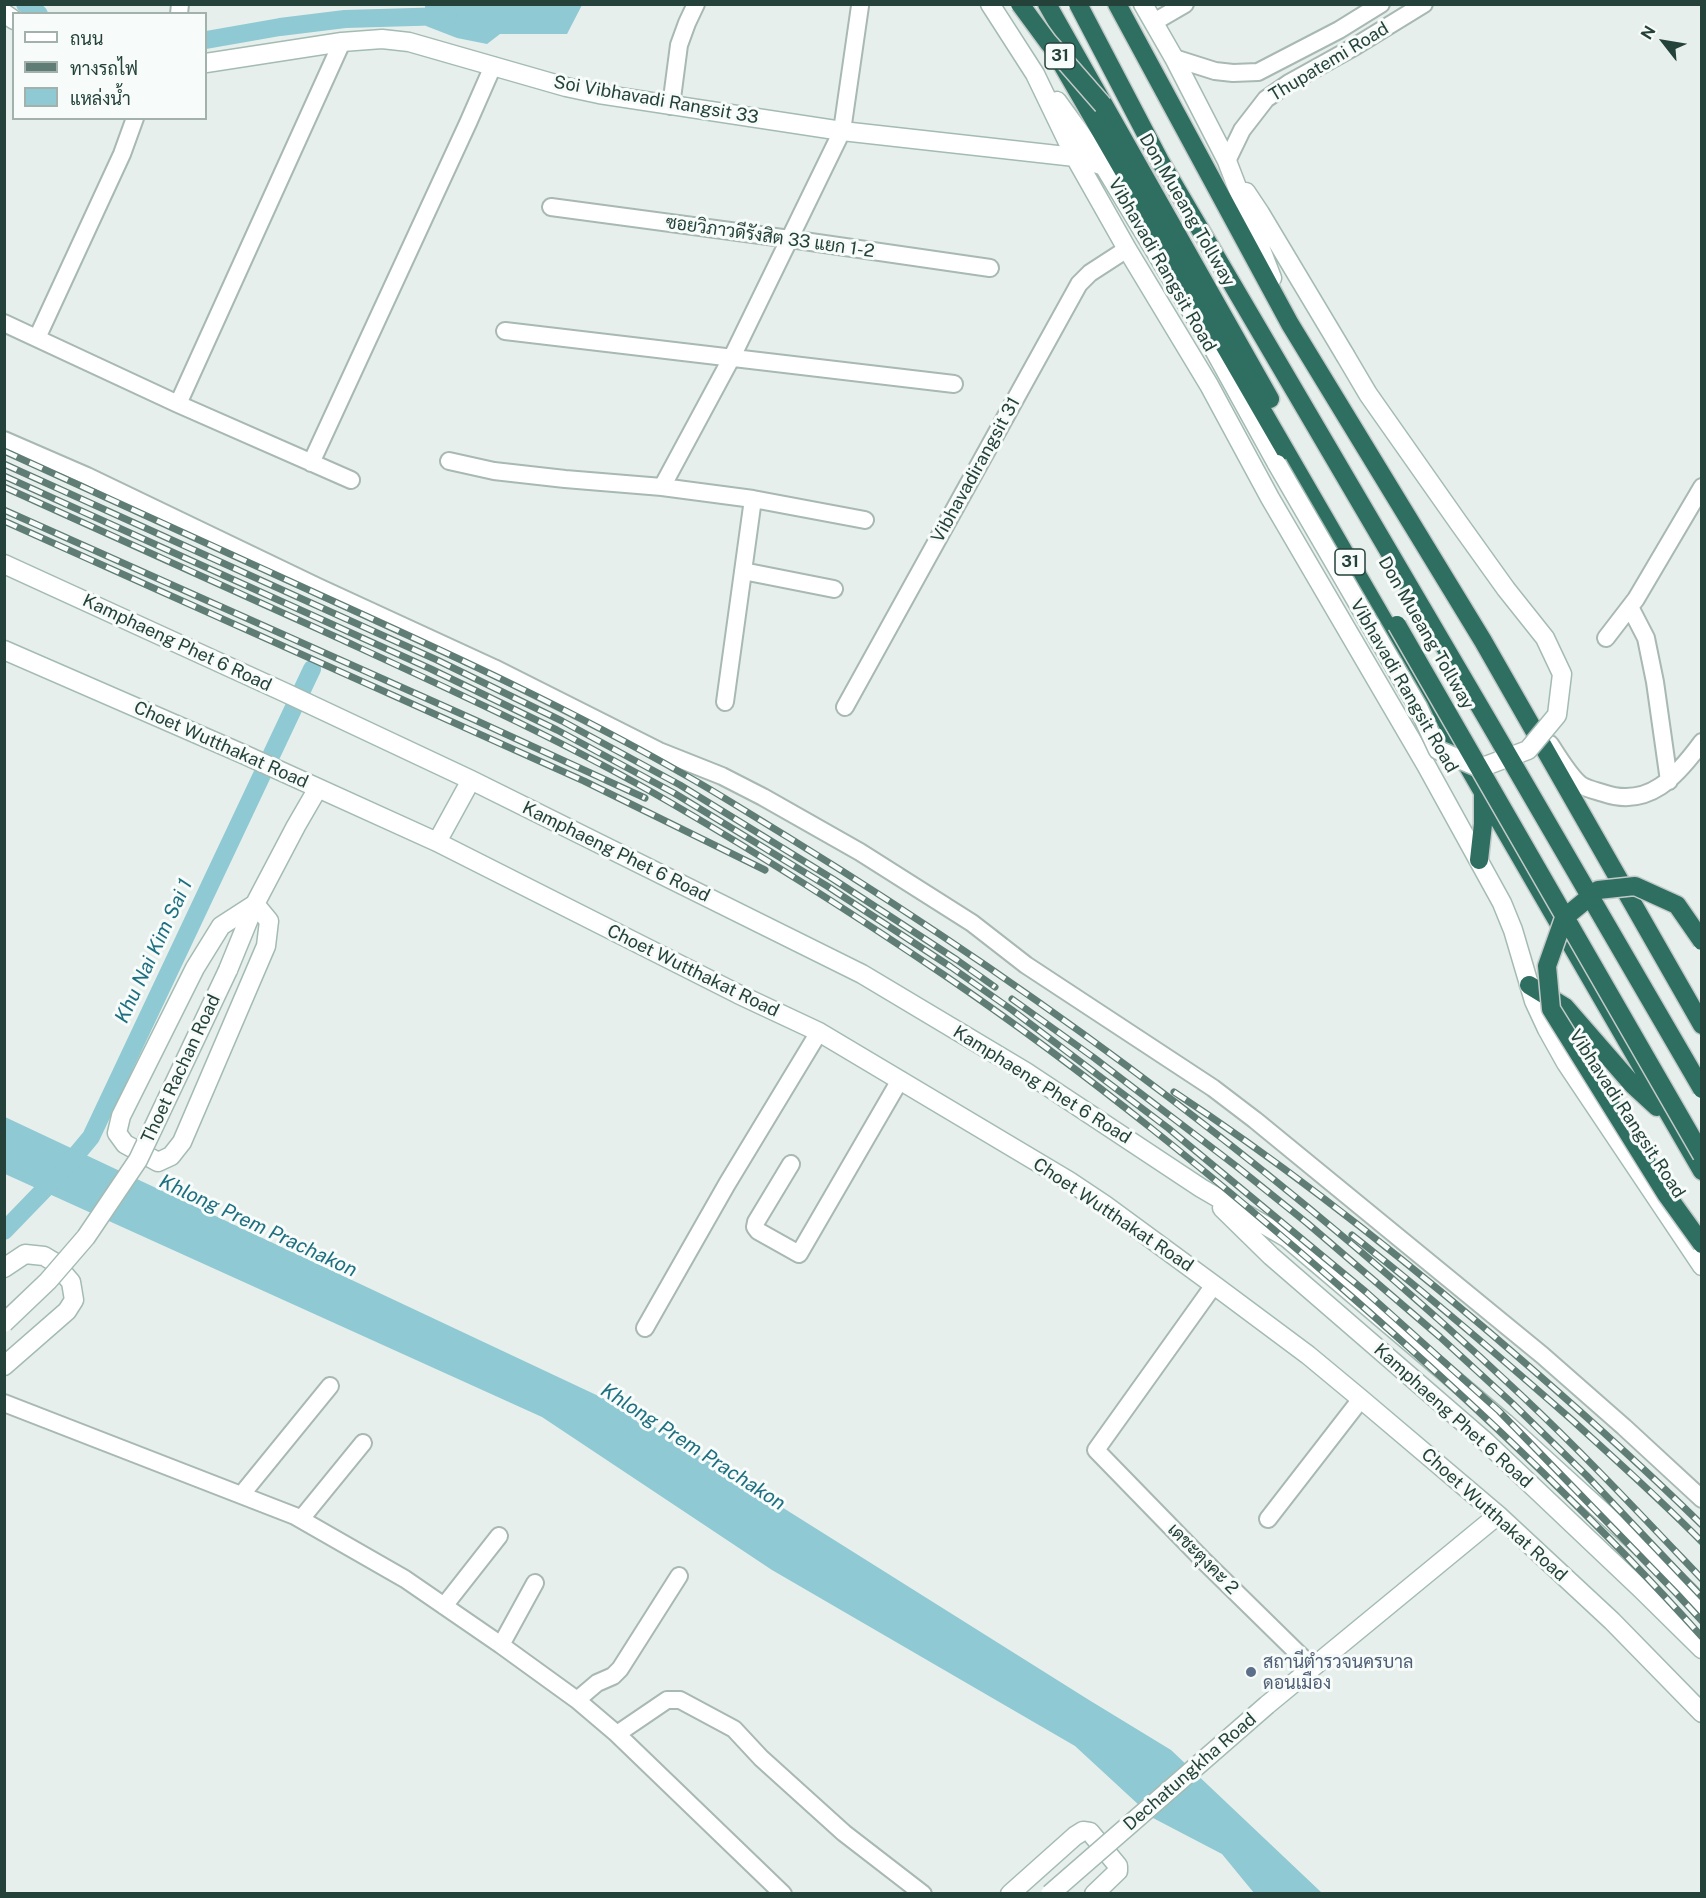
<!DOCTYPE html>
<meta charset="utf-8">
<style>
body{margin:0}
#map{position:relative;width:1706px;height:1898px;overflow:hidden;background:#e6efeb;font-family:"Public Sans",Sarabun,sans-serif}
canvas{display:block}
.frame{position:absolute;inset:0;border:6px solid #24423a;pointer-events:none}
.legend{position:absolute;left:12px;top:12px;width:195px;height:108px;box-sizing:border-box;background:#f7fbf9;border:2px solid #a3b1ad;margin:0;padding:8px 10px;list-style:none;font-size:18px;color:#24423a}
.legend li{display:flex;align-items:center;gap:12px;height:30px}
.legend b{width:30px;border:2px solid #a3b1ad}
.north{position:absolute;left:1634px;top:12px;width:60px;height:60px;-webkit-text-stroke:4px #f7fbf9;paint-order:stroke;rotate:301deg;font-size:16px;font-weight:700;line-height:24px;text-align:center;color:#24423a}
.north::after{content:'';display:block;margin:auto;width:21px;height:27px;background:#24423a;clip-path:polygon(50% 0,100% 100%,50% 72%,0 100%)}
</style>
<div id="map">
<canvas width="1706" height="1898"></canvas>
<div class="frame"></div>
<ul class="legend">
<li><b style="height:8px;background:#fff"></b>ถนน</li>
<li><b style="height:8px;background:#5f7d75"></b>ทางรถไฟ</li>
<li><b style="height:16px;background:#8ec9d4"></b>แหล่งน้ำ</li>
</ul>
<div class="north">N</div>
</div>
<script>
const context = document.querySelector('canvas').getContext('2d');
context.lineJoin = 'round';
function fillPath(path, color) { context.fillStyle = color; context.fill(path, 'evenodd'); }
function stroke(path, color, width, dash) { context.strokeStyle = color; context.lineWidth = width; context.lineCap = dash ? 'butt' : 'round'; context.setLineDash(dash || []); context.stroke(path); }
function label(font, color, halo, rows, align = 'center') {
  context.font = font + ' "Public Sans",Sarabun,sans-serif'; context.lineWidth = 6; context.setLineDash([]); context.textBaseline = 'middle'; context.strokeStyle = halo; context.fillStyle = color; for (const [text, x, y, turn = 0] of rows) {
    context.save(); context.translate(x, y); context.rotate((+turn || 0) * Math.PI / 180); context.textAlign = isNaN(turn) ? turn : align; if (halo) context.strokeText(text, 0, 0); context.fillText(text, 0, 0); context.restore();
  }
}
const water = new Path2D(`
 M425 5V4L582 5 567 34H500L487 44 457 38 426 26Z
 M5 1117 624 1408 1089 1700 1171 1750 1322 1893H1254L1222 1854 1153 1818 1075 1746 772 1570 542 1417 5 1174Z`);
const canal = new Path2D(`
 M25 4 39 14
 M206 40 280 27 345 19 448 16
 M4 1231 66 1167 91 1137 312 669`);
const street = new Path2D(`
 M179 14 180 4
 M1154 22 1185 4
 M1174 58 1215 71 1233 73 1258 72 1339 30 1381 4
 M671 106 679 45 687 23 696 4
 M1227 161 1242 130 1266 99 1289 83 1354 47 1424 4
 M551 207 790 239 990 268
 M4 323 178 404 351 480
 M505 331 954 384
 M37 338 122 154 135 118
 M178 404 342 42
 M4 440 87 476 318 587 494 668 659 751 722 776 763 797 860 852 972 923 1026 965 1213 1088 1255 1120 1542 1355 1624 1427 1702 1499
 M449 461 494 471 565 479 662 487 753 499 865 520
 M311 463 468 123 493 66
 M662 487 732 357 842 131 860 6
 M743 571 834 589
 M1630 607 1646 638 1655 682 1669 781
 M1606 638 1636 599 1702 487
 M725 702 753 499
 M845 707 1079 284 1090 273 1127 249
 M1550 744C1557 755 1571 778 1581 785 1587 789 1597 791 1603 793 1649 809 1677 776 1702 742
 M791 1164 756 1222 755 1227 758 1231 799 1254 900 1080
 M1214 1285 1096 1450 1205 1562 1312 1667
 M645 1328 727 1184 819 1032
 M4 1403 295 1516 405 1579 501 1645 577 1700 617 1734 783 1894
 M242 1494 330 1386
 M301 1519 363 1443
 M1268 1519 1361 1399
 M444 1606 499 1536
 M501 1645 535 1583
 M577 1700 597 1683 613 1676 620 1669 679 1576
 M617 1734 667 1700H680L734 1729 761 1758 844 1833 923 1894`);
const secondary = new Path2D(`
 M990 4 1035 74 1075 157 1127 249 1209 385 1270 498 1426 765 1502 903 1513 930 1534 1001 1547 1029 1566 1063 1702 1266
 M1143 4 1174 58 1227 161 1272 278
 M4 13 14 20
 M206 63 342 42 382 39 409 42 566 87 599 94 842 131 1075 157 1104 166
 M1057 101 1104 166 1208 339 1277 464
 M1246 192 1260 213 1345 355
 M4 564 286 693 471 780 862 974 1026 1072 1201 1188 1287 1238 1505 1423 1663 1567 1702 1605
 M4 650 243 754 437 842 738 994 819 1032 1069 1181 1105 1205 1214 1285 1308 1355 1361 1399 1498 1515 1612 1621 1702 1713
 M437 842 471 780
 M255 904 269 921 266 946 182 1142 171 1156 158 1162 125 1144 117 1133 121 1116 195 968 221 926Z
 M228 970 255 904 296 826 318 788
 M1222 1208 1271 1256 1486 1442 1641 1589 1702 1649
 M4 1268 25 1254 44 1256 54 1262 71 1282 74 1300 67 1311 4 1366
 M1267 1705 1498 1515
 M1010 1894 1075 1836 1083 1831 1090 1832 1118 1866V1871L1094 1894`);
const highway = new Path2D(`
 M1047 4 1270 399
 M1117 4 1290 324 1483 641 1702 1025
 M1063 66 1702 1171
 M1479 860 1483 824V794
 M1529 985 1565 1007 1633 1085 1657 1107`);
const rail = new Path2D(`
 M4 451C114 501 224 551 333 601 452 655 572 710 685 775 721 795 756 818 791 839 1051 999 1298 1185 1521 1395 1584 1454 1643 1517 1702 1579
 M4 464 437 660 562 721 680 785 833 879 957 960 995 987
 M4 476 431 669 557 730 674 793 827 886 951 967 1012 1010 1168 1128 1366 1292 1499 1411 1677 1594 1702 1621
 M4 487C115 537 226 587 336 637 449 689 564 741 671 803 764 857 855 915 944 975 1087 1072 1222 1183 1352 1297 1474 1404 1593 1516 1702 1637
 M4 510 475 720 645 798
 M4 521 584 781 765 870
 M1012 999 1093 1057 1236 1166 1307 1223 1440 1337 1512 1403 1587 1476 1702 1597
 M1174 1092C1282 1163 1384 1243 1482 1326 1557 1390 1631 1455 1702 1525
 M1352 1235C1427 1294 1500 1357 1572 1420 1616 1460 1660 1499 1702 1542`);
const secondaryBridge = new Path2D(`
 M1277 464 1418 707 1438 750 1480 768 1528 750 1557 715 1562 674 1545 638 1506 589 1458 522 1368 394 1345 355
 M4 1323 48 1281 86 1237 138 1160 228 970
 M1050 1894 1267 1705`);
const highwayBridge = new Path2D(`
 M1020 4 1048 42 1103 105
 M1078 4 1160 161 1487 719 1702 1089
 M1397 625 1702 1155
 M1702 941 1677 905 1635 886 1598 890 1564 918 1547 966 1551 1009 1666 1194 1702 1244`);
const markers = [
 [1251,1672,6,"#5c6f8a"]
];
const shields = [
 [1060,56,30],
 [1350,562,30]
];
const shieldNames = [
 ["31",1060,56],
 ["31",1350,562]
];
const streetNames = [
 ["Thupatemi Road",1329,62,-31],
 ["Soi Vibhavadi Rangsit 33",656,100,10],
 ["Don Mueang Tollway",1187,210,60],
 ["ซอยวิภาวดีรังสิต 33 แยก 1-2",770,237,8],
 ["Vibhavadi Rangsit Road",1162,265,60],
 ["Vibhavadirangsit 31",976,470,-61],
 ["Don Mueang Tollway",1426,633,60],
 ["Kamphaeng Phet 6 Road",177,643,25],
 ["Vibhavadi Rangsit Road",1404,686,60],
 ["Choet Wutthakat Road",221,745,24],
 ["Kamphaeng Phet 6 Road",616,852,26],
 ["Choet Wutthakat Road",693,971,26],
 ["Thoet Rachan Road",181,1069,-65],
 ["Kamphaeng Phet 6 Road",1042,1085,32],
 ["Vibhavadi Rangsit Road",1627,1114,57],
 ["Choet Wutthakat Road",1113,1215,34],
 ["Kamphaeng Phet 6 Road",1453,1416,42],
 ["Choet Wutthakat Road",1494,1515,42],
 ["เดชะตุงคะ 2",1203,1559,45],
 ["Dechatungkha Road",1190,1772,-41]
];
const serviceNames = [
 ["สถานีตำรวจนครบาล",1263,1662],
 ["ดอนเมือง",1263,1683]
];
const waterNames = [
 ["Khu Nai Kim Sai 1",154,951,-65],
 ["Khlong Prem Prachakon",258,1226,25],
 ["Khlong Prem Prachakon",693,1447,33]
];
fillPath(water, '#8ec9d4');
stroke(canal, '#8ec9d4', 18);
stroke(street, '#a8b8b2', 20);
stroke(secondary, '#a4bbb3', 21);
stroke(highway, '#c2cac8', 21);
stroke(street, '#fff', 16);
stroke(secondary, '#fff', 18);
stroke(highway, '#2f6f62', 18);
stroke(rail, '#5f7d75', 7);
stroke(rail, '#f7fbf9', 4.5, [14]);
stroke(secondaryBridge, '#a4bbb3', 21, []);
stroke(highwayBridge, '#c2cac8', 21, []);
stroke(secondaryBridge, '#fff', 18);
stroke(highwayBridge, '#2f6f62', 18);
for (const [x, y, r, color] of markers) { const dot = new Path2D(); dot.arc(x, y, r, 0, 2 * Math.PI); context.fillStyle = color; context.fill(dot); stroke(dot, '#f7fbf9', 2); }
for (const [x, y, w] of shields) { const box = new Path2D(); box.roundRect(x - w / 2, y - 13, w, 26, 4.5); context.fillStyle = '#f7fbf9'; context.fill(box); stroke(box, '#24423a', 1.5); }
label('bold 16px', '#24423a', null, shieldNames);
label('18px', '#24423a', '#f7fbf9', streetNames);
label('18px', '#4e5e75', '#f7fbf9', serviceNames, 'left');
label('italic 20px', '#1c6f80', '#f7fbf9', waterNames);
</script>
